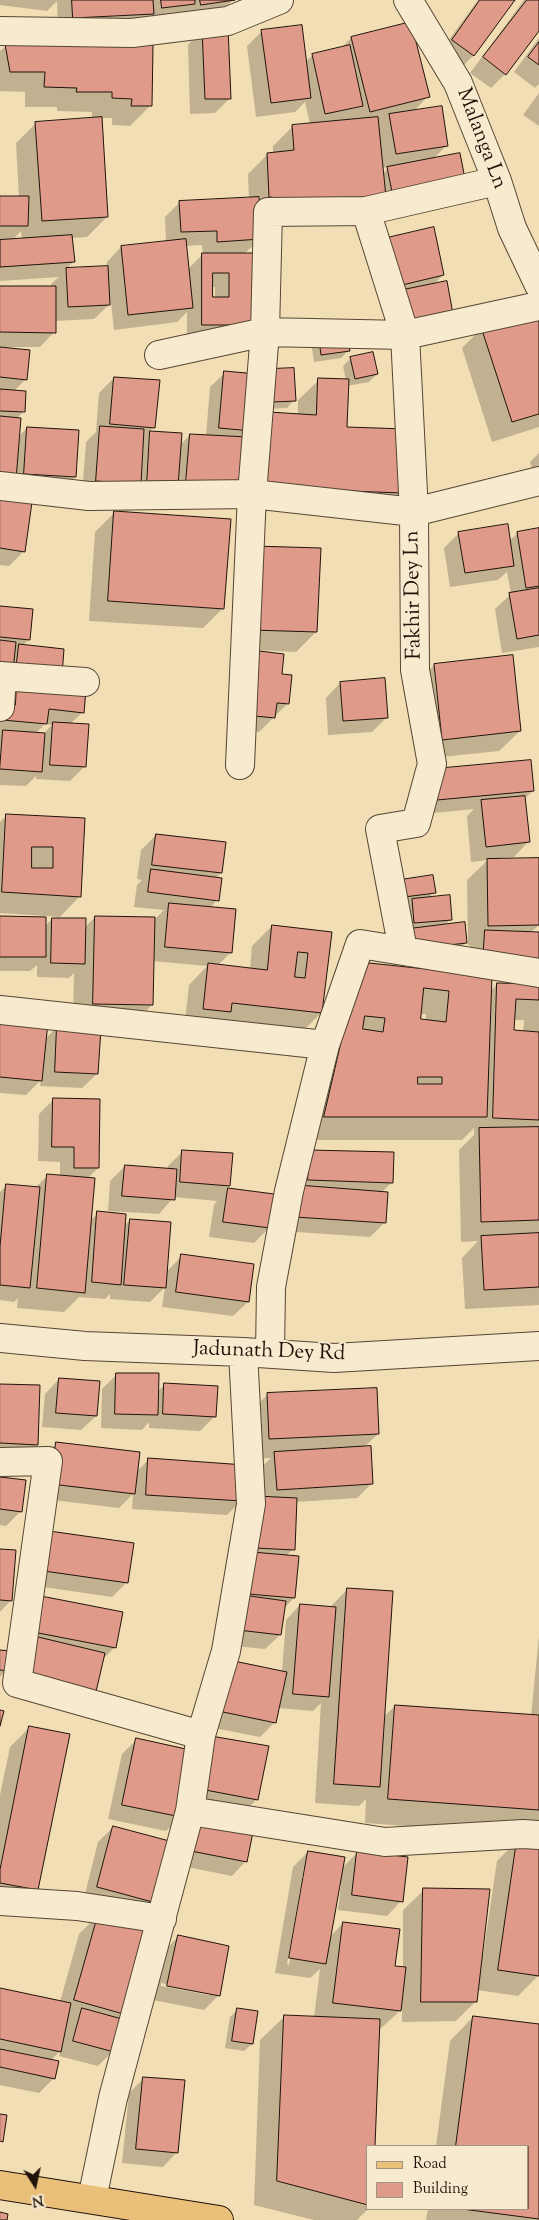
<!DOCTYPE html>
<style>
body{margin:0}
#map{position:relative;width:539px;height:2220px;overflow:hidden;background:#f2deb4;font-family:"Sorts Mill Goudy",serif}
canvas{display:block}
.legend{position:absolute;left:366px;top:2145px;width:162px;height:65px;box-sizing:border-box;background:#f7eace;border:1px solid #a19480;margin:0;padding:6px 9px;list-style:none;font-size:15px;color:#21130a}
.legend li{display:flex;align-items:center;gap:10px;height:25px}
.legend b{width:25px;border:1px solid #a19480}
.north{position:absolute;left:10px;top:2160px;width:50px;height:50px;-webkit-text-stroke:4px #f7eace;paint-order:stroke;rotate:170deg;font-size:14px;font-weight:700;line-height:20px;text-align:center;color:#21130a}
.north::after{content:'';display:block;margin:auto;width:18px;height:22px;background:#21130a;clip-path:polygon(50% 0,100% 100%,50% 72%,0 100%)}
</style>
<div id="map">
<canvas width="539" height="2220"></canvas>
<ul class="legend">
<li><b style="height:6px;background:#e9bf7a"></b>Road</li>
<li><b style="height:14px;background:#df9a89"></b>Building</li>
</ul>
<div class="north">N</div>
</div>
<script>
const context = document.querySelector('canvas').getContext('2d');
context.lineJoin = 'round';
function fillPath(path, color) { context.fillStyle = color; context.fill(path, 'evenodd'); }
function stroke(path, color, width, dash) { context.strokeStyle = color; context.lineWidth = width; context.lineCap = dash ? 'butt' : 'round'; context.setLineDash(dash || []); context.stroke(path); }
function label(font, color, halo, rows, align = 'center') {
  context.font = font + ' "Sorts Mill Goudy",serif'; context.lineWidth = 4; context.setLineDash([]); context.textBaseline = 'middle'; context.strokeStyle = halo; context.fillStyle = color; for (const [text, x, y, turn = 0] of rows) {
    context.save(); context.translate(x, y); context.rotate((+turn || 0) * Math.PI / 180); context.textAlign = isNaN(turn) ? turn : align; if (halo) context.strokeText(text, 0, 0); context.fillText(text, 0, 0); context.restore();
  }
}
const shadow = new Path2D(`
 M0 0H233L219 14 186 19 185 12 179 18 58 32 57 1 47 11 0 5Z
 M478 0H513L474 55 459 70 438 55Z
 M524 0H539V29L505 74 491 88 470 73Z
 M202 30 230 98 215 113 190 114 188 45Z
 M262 31 305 62 313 55 340 49 351 38 428 96 413 112 447 145 433 159 464 183 259 218 260 239 244 254 256 325 187 340V312L177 322 114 330 111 303 94 319 54 321V332L40 347H1L26 379 13 392 23 412 16 419 18 437 27 428 75 477 60 491 10 485 24 551 9 566 0 565V287L52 288 51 284 59 277 0 281V197H19L16 143 36 123 92 119V112L57 111V107H25V92L0 91V51L6 46 150 106 130 126 112 125V118H101L107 217 87 237 71 238 73 262 66 269 107 267V262L121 247 166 242 165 217 180 202 249 199 248 174 268 154 273 153V146L293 126 310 124 305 102 295 112 256 117 247 46ZM389 167 383 174 382 168ZM21 231 22 240 12 241ZM202 245 203 254 188 269 185 246ZM212 287H215V298H212Z
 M539 38V84L535 88 514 72Z
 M539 93V126L523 115Z
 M373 254 443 275 433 285 393 298Z
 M539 311V427L492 442 462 348 482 328Z
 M319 341 348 351 341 358 314 362 312 348Z
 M350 359 377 374 369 382 347 386 346 428 402 493 382 513 243 485 82 495 86 442 96 432 99 393 114 378 154 427 149 432 181 434 180 445 190 435 206 436 210 387 225 373 251 433 298 415V400L319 380 346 381 343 366Z
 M271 370 294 400 287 408 266 409Z
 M539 453V483H537L530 462Z
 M115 512 223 608 203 628 89 621 95 532Z
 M539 529V647L502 653 495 609 511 594 507 572 498 580 450 587 444 548 459 533 509 541 518 533Z
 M255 547 316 632 296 652 256 650 281 675 287 704 259 732 230 729 234 567Z
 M0 608 32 610 28 640 22 646 61 674 83 712 70 724 85 766 70 781 36 779V776L26 786 0 785ZM45 724 52 725 43 734 36 733Z
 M434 665 520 731 499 751 422 759 414 685Z
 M340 683 387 717 372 732 328 735 326 698Z
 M420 785 533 791 524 799 528 842 514 857 499 858 500 860 539 859V925L530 933H539L490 977V992L497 984 539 986V1305L465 1309 462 1258 478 1241 461 1242 459 1150 474 1135V1128L462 1140H301L336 987 469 975 470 945H468L467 880 488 860 471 862 467 816 474 809 423 814ZM420 1014H426V1021L419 1020ZM513 1020H524L523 1032 513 1031Z
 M7 815 84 819 80 896 60 917 0 913V822Z
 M156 835 221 873 215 879 217 900 210 908 231 952 217 966 250 969 252 946 272 926 331 933 321 1013 301 1033 184 1029 189 985 207 966 153 961 152 1005 132 1025 73 1023 74 973 69 978 37 977V965L30 971H0V918L45 926 52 919 84 928 95 917 156 918 164 910 134 907 137 885 142 880 137 879 141 850Z
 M386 890 434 892 428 898 451 919 444 926 466 942 458 950 404 956 405 907 410 902 389 905Z
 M0 1019 45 1039 57 1027 97 1074 82 1088 40 1086 41 1080 26 1095 0 1093Z
 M54 1099 98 1168 87 1179 90 1221 98 1213 124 1226 130 1220 166 1272 182 1256 248 1302 233 1316 162 1307 165 1287 150 1302 110 1299V1294L105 1299 79 1297 64 1312 17 1308 18 1298 14 1302 0 1300V1192L7 1185 35 1188 48 1175 60 1176V1162L38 1161 39 1114Z
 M183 1151 229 1186 226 1189 273 1195 269 1228 254 1243 209 1237 214 1205 217 1201 174 1197 159 1214 108 1211 110 1181 125 1166 168 1169V1166Z
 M295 1166 392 1182 381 1193 384 1223 370 1237 281 1231Z
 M117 1374 157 1392 165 1384 215 1416 200 1431 149 1428V1422L142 1430 101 1428 102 1389Z
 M59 1379 96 1416 81 1430 42 1427 45 1394Z
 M0 1385 37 1444 17 1464 0 1463Z
 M268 1394 378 1434 363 1448 372 1483 357 1498 295 1502 293 1549 286 1556 298 1557 294 1598 284 1608 280 1635 265 1649 224 1645 260 1468 271 1458 250 1459 248 1415Z
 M57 1443 136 1472 149 1459 241 1501 227 1515 132 1509 133 1494 119 1508 37 1498 42 1458Z
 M0 1478 21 1511 6 1526 0 1525Z
 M28 1546 127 1582 112 1597 23 1584Z
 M0 1551 11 1600 0 1612Z
 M347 1590 383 1717 395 1706 531 1716 539 1636V1824L529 1835 365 1823 366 1799 359 1806 315 1803 321 1703 313 1711 278 1708 274 1723 260 1737 204 1726 215 1676 282 1672 286 1620 300 1605 330 1607Z
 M26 1612 115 1647 102 1660 10 1694Z
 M0 1652 7 1670 0 1677Z
 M30 1727 36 1890 0 1907V1795L10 1747Z
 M137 1739 257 1799 242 1814 180 1817 166 1831 108 1819 122 1754Z
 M113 1827 159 1903 144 1918 83 1902 98 1842Z
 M183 1837 246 1861 232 1876 177 1865Z
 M517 1841 539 1968 538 1976 518 1996 477 1990 476 2001 456 2021 402 2022V2009L378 2031 374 2146H368V2209L357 2220H314L254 2205 260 2040 284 2017 314 2018 320 1969 310 1978 275 1973 293 1867 308 1852 341 1869 358 1852 401 1901 387 1916 338 1910 341 1884H339L330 1937 343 1923 394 1967 403 1968V1910L424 1890 483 1955 497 1861ZM304 1867H306L289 1965 287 1964Z
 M99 1914 151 1928 113 2051 98 2066 59 2056 61 2050 51 2060 54 2078 39 2093 0 2085V1989L60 2002 79 1934Z
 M178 1937 218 1996 204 2010 153 2000 163 1952ZM161 1983 209 1993V1995L161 1986Z
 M238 2009 252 2044 244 2051 225 2048 230 2017Z
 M473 2017 539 2025V2220H426L428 2209H528V2146H436L450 2041Z
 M144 2078 177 2152 163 2167 122 2163 129 2093Z`);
const building = new Path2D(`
 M72 0H153L154 14 73 18Z
 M161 0H195V4L162 8Z
 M200 0H235L201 5Z
 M480 0H515L474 56 452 40Z
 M527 0H539V31L506 75 483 57Z
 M411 22 430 97 370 112 351 37Z
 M302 25 311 98 271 103 261 30Z
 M228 27 231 99H205L202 29Z
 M539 42V65L528 57Z
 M56 43 153 45 152 106H131L132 99 112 98V92H76L77 88 44 87 45 72H10L5 44Z
 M350 45 363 106 325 114 312 54Z
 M442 106 448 146 396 154 389 114Z
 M102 117 108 217 42 221 35 122Z
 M378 117 386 197 330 204 269 197 267 153 294 150 292 125Z
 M460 153 466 184 393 197 387 167Z
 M0 196H29L28 226H0Z
 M259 197 261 239 217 242V231L181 232 179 201Z
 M434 227 444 275 398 286 387 238Z
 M72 235 75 262 0 267V240Z
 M186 239 193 308 128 315 121 246Z
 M202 253H258V325H202ZM213 273H229V297H213Z
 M108 266 110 305 68 307 66 268Z
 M447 281 453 314 404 324 398 291Z
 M0 286H56V333L0 332Z
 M539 310V414L512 422 481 327Z
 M347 335 350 351 321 355 319 340Z
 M0 347 30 350 27 380 0 377Z
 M373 352 378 374 355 379 350 357Z
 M294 368 296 401 273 402 271 369Z
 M224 371 257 374 252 431 219 428Z
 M114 377 160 380 155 428 110 424Z
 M318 378 349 379 347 427 406 429 403 493 266 488 269 412 316 415Z
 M0 389 26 391 25 412 0 411Z
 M0 416 21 418 16 480 0 479Z
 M100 426 144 429 141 484 96 481Z
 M27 427 79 430 76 477 24 474Z
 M150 431 182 433 178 486 147 484Z
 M190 434 248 437 244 486 186 482Z
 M0 490 33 495 25 552 0 548Z
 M114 511 231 519 224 609 108 601Z
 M508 524 514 566 465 573 458 532Z
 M539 528V586L526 588 517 532Z
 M254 546 321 548 317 632 251 630Z
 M539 588V635L517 639 509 593Z
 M0 606 33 609 30 640 0 637Z
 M0 640 16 642 13 671 0 669Z
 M19 644 64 649 62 675 16 671Z
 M251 650 284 654 282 674 292 675 289 704 277 703 275 718 244 715Z
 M513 655 521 731 442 740 434 664Z
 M385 678 388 718 343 721 340 682Z
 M17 683 86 690 84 713 49 709 47 724 2 720 4 704 15 705Z
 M53 722 89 724 86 767 50 765Z
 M3 730 45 733 42 772 0 769Z
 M531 760 534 791 437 800 434 769Z
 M525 796 530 842 486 847 481 800Z
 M6 814 85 818 81 897 2 892ZM32 847H53V868H32Z
 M156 834 226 842 222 873 152 865Z
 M539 858V925L488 926 487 859Z
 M151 869 222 878 219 901 148 892Z
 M433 875 436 893 396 898 394 881Z
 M450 895 452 920 414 923 412 899Z
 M169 903 236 909 232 953 165 947Z
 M0 916 46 917V957H0Z
 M95 916 155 917 153 1005 93 1004Z
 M52 918H86L85 964 51 963Z
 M465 922 467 943 411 949 409 929Z
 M272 925 332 932 322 1013 232 1003 231 1012 203 1009 208 963 267 970ZM298 952 308 953 305 978 295 977Z
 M485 930 539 932V964L483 962Z
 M360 962 492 976 487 1117H324ZM424 988 449 991 446 1022 421 1019ZM365 1016 385 1018 383 1032 363 1029ZM418 1077H442V1084H418Z
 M497 983 539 984V1000L516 999 514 1030 539 1032V1120L493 1118Z
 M0 1018 48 1022 42 1081 0 1077Z
 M57 1025 101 1028 98 1074 55 1072Z
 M53 1098 100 1099 99 1168H74V1147H52Z
 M539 1127V1220L481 1222 479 1128Z
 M182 1150 233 1153 230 1186 180 1182Z
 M309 1150 394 1152 393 1183 308 1180Z
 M125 1165 177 1169 175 1200 122 1196Z
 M47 1174 95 1178 85 1293 37 1288Z
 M6 1184 40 1187 30 1288 0 1285V1247Z
 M298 1185 388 1192 386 1223 295 1217Z
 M228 1188 274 1194 270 1228 223 1222Z
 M97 1211 126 1214 121 1285 92 1282Z
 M130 1219 171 1222 166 1288 124 1285Z
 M539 1233V1287L484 1290 481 1236Z
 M181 1254 254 1264 249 1302 176 1292Z
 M116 1373H159L158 1415 115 1414Z
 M59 1378 100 1381 97 1416 56 1413Z
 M164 1383 218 1386 216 1417 163 1414Z
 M0 1384 40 1385 38 1445 0 1443Z
 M377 1388 379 1434 269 1439 267 1393Z
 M56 1442 140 1452 135 1494 51 1484Z
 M371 1446 373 1484 277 1490 274 1452Z
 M148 1458 245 1465 242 1501 146 1495Z
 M0 1477 26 1480 22 1512 0 1509Z
 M256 1496 297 1498 295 1550 254 1548Z
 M42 1530 134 1543 128 1583 37 1570Z
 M0 1549 16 1550 12 1601 0 1600Z
 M252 1552 299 1556 295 1598 248 1594Z
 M347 1588 393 1591 380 1787 334 1784Z
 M243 1595 286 1601 281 1635 238 1630Z
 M41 1596 123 1612 116 1648 33 1632Z
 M300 1604 336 1607 329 1697 293 1694Z
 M34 1636 105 1653 95 1696 24 1680Z
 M0 1650 10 1651 8 1671 0 1670Z
 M229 1660 287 1672 276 1723 218 1711Z
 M395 1705 539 1715V1810L388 1799Z
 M0 1710 4 1711 0 1726Z
 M29 1726 70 1734 38 1890 0 1883V1870Z
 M205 1735 269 1746 258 1800 195 1788Z
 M136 1738 195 1751 181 1817 122 1805Z
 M197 1821 253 1832 247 1862 191 1851Z
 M113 1826 177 1843 160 1904 97 1887Z
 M517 1840 539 1843V1976L498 1970Z
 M308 1851 345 1857 326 1964 289 1958Z
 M357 1851 408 1857 403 1902 352 1895Z
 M423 1888 490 1889 477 2002H421Z
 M99 1912 152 1927 127 2015 74 2000Z
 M343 1922 400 1929 395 1966 406 1967 401 2011 333 2003Z
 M178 1935 229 1946 220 1996 167 1986Z
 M0 1988 71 2003 61 2052 0 2039Z
 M82 2008 122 2019 114 2052 73 2041Z
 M237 2008 258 2011 253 2044 232 2041Z
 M284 2015 380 2019 375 2146H368V2205L277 2181Z
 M473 2016 539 2024V2219L462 2209H528V2146H456Z
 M0 2049 59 2061 55 2079 0 2067Z
 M143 2077 185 2080 178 2153 136 2149Z
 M0 2114 7 2115 3 2142 0 2141Z
 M0 2212 8 2214 7 2220H0Z`);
const minor = new Path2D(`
 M408 0 458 83 497 181 512 228 539 285
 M0 31 132 33 228 21 279 0
 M366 211 405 335 414 512 415 670 432 764 416 823 380 829 403 950
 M159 355 265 332 405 335 539 306
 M0 486 89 496 252 494 414 512 539 481
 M0 676 85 682
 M0 707 2 676
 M240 765 252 494 265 332 268 212 366 211 497 181
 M0 1010 325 1045
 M0 1338 85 1346 243 1352 334 1358 539 1346
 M270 1353 271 1287 289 1191 325 1045 360 944 539 973
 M0 1462 48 1461 17 1683 201 1735 190 1811 113 2098 92 2199
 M201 1735 226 1651 251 1504 243 1352
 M190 1811 385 1842 523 1834 539 1835
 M0 1901 77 1906 162 1919`);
const major = new Path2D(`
 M0 2185 219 2220`);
const streetNames = [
 ["Malanga Ln",480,139,69],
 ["Fakhir Dey Ln",415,595,-91],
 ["Jadunath Dey Rd",269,1353,2]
];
fillPath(shadow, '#0003');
fillPath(building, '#df9a89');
stroke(building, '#21130a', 1);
stroke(minor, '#554634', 30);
stroke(major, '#21130a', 30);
stroke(minor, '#f7eace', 28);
stroke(major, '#e9bf7a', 28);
label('21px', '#21130a', '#f7eace', streetNames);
</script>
